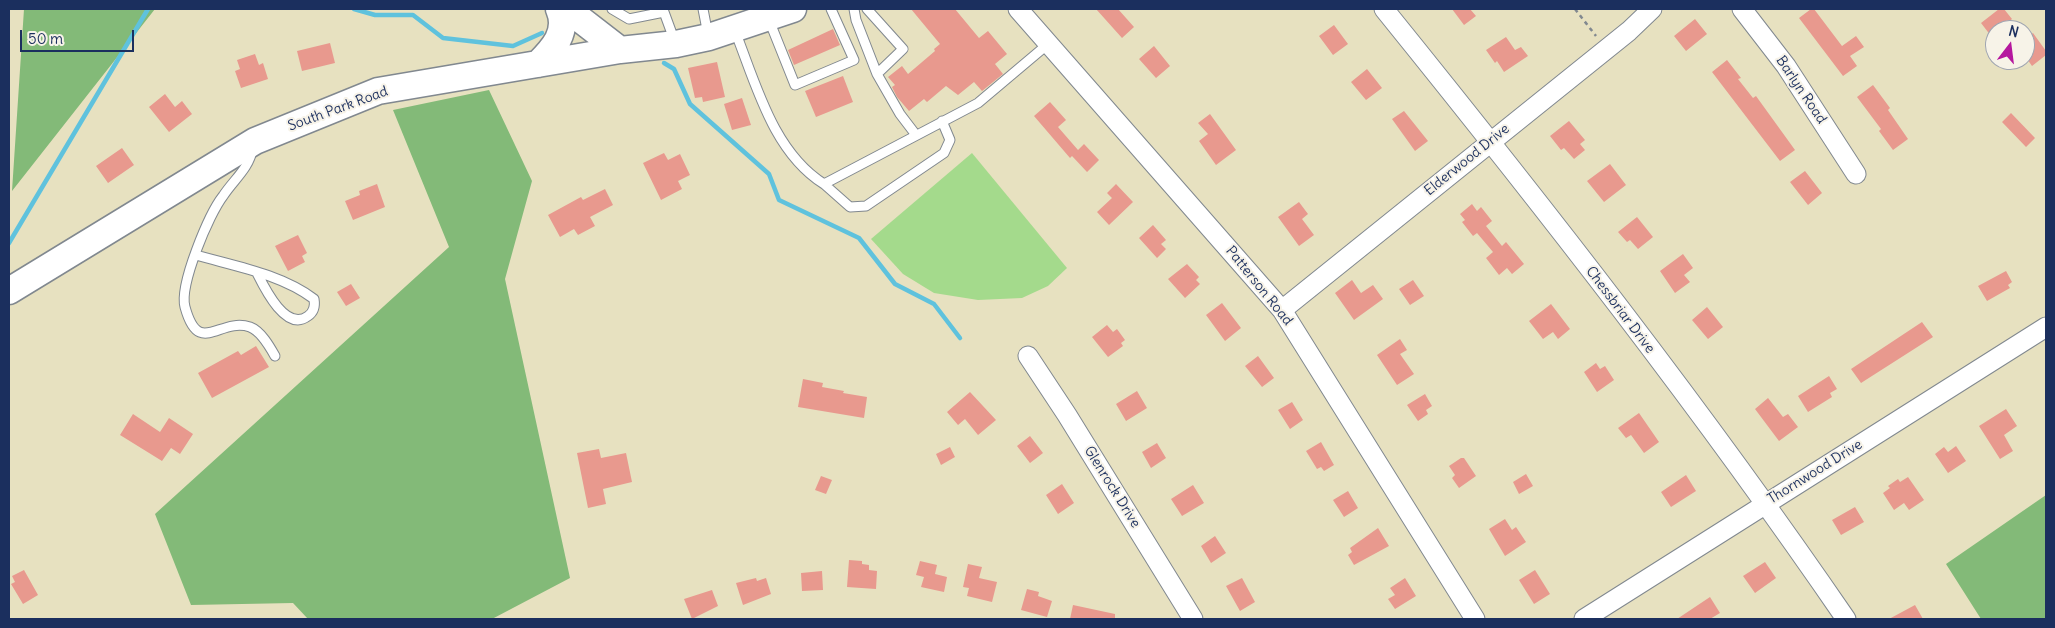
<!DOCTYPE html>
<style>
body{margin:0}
#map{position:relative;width:2055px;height:628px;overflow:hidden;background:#e7e1c0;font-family:Delius,sans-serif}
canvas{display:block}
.frame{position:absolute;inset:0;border:10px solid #1b2f5e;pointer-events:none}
.north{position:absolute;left:1985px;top:20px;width:50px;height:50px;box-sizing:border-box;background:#f7f3e8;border:1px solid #9fa5b1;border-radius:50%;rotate:15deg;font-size:14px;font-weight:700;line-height:20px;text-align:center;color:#1b2f5e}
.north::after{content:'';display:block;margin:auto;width:18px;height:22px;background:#b5179e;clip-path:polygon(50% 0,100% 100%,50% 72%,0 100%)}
.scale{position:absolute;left:20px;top:30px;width:114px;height:22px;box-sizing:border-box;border:2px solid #1b2f5e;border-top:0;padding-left:6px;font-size:15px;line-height:18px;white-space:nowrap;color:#1b2f5e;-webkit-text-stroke:4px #f7f3e8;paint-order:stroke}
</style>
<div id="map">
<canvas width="2055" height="628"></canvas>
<div class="frame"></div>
<div class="north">N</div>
<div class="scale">50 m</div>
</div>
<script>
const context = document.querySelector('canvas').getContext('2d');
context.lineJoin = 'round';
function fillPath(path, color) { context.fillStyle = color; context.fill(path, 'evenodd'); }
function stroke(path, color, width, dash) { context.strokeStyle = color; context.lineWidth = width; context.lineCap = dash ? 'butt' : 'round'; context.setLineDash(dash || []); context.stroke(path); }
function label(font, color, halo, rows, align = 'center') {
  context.font = font + ' Delius,sans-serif'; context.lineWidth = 4; context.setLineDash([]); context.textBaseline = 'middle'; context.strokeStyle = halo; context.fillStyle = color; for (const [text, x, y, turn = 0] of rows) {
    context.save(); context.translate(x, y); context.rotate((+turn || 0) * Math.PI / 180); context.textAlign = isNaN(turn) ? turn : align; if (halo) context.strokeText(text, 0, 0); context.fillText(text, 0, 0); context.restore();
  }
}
const green = new Path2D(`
 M972 153 1067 268 1048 286 1022 298 978 300 934 293 903 274 871 239Z`);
const forest = new Path2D(`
 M24 9H155L12 191Z
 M489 90 532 181 505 279 570 578 492 619H308L293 603 191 605 155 514 449 247 393 110Z
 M2046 495V619H1981L1946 564Z`);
const stream = new Path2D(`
 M354 9 375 15H413L443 38 513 46 542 33
 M664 63 674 69 690 104 769 174 779 200 859 238 895 284 934 304 960 338
 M9 243 148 9`);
const building = new Path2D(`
 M911 9H955L979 38 988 31 1007 54 995 64 1003 74 982 91 974 82 958 95 946 86 927 102 924 99 909 111 897 97 892 87 895 85 888 77 902 66 908 74 935 51 934 49 940 44Z
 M1096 9H1118L1134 27 1122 38Z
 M1452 9H1470L1476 16 1464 25Z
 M1811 9H1814L1842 46 1856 36 1864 47 1850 56 1857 66 1843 76 1799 18Z
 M1999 9H2004L2012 19 1999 30H1995L1991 36 1981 23Z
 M1695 19 1707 34 1686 51 1674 36Z
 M1334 25 1348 44 1333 55 1319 36Z
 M833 29 840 45 794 65 788 50Z
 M2033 33 2046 51V55L2032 66 2025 56V39Z
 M1506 37 1515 50 1521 47 1528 56 1504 72 1497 61 1495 63 1486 50Z
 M330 43 335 63 302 71 297 51Z
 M1154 46 1170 66 1156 78 1139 59Z
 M255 54 259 65 263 63 268 79 241 88 235 71 240 69 237 60Z
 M1727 60 1741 78 1738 79 1753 98 1756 96 1795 150 1780 161 1712 72Z
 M717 62 725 97 703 102 702 97 695 98 688 68Z
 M1367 69 1382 88 1366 100 1351 82Z
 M843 76 853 102 816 117 805 91Z
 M1873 85 1890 108 1888 110 1908 139 1893 150 1879 131 1881 129 1857 97Z
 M165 94 175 107 182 101 192 114 169 132 149 107Z
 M742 98 751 125 732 130 724 104Z
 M1050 102 1066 120 1058 127 1078 150 1084 144 1099 160 1087 172 1072 156 1070 158 1034 116Z
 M1404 111 1428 141 1415 151 1392 119Z
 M2011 113 2035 138 2026 147 2002 122Z
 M1210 114 1236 150 1216 165 1199 141 1208 134 1198 123Z
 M1569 121 1585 140 1580 144 1585 150 1574 159 1564 148 1561 150 1550 136Z
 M122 148 134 165 108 183 96 166Z
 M664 153 668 160 680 154 690 175 678 181 682 189 661 200 643 163Z
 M1610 164 1626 185 1604 202 1587 181Z
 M1805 171 1822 193 1808 205 1790 182Z
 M377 184 385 207 353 220 345 201 360 195 359 191Z
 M1116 184 1133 202 1109 225 1097 212 1112 198 1107 193Z
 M605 189 613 205 590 217 595 226 578 235 574 229 560 237 548 215 581 197 583 200Z
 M1299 202 1308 214 1302 219 1314 235 1299 246 1278 217Z
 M1472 204 1477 211 1481 207 1492 221 1486 226 1502 246 1506 242 1524 264 1512 274 1507 268 1499 275 1486 258 1493 252 1477 233 1473 236 1462 222 1465 220 1460 214Z
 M1637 217 1653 237 1638 249 1630 240 1627 242 1618 232Z
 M1153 225 1166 240 1161 244 1166 249 1157 258 1139 238Z
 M298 235 307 253 302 256 305 262 288 271 275 246Z
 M1683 254 1693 268 1684 275 1690 282 1675 293 1660 271Z
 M1187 264 1199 277 1196 280 1200 284 1185 298 1168 279Z
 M2006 271 2012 282 2008 285 2010 288 1987 301 1978 286Z
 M1352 280 1361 293 1373 285 1383 299 1354 320 1335 293Z
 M1413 280 1424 296 1410 305 1399 289Z
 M351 284 360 298 346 306 337 292Z
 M1222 303 1241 328 1225 341 1206 315Z
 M1551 304 1570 329 1558 339 1553 332 1543 339 1529 321Z
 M1707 307 1723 327 1708 339 1692 320Z
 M1922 322 1933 337 1861 383 1851 369Z
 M1107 325 1113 332 1117 329 1125 340 1121 343 1123 346 1108 357 1092 337Z
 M1400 339 1407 350 1400 354 1414 374 1397 385 1377 355Z
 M256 346 269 367 212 398 198 373 238 351 241 355Z
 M1258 356 1274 378 1262 387 1245 366Z
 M1596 363 1600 369 1605 366 1614 380 1597 392 1584 372Z
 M1829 376 1837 389 1830 393 1832 397 1808 412 1798 396Z
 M803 379 823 383 822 387 844 391 843 393 867 397 864 418 798 407Z
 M1137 391 1147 408 1126 421 1116 404Z
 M970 392 996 420 978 435 965 419 958 425 947 412Z
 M1425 394 1432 406 1426 410 1428 414 1418 421 1407 405Z
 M1768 398 1783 417 1788 414 1798 427 1779 441 1755 409Z
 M1292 402 1303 420 1290 429 1278 410Z
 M2006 409 2017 426 2004 435 2013 451 2000 459 1979 426Z
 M1639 413 1659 442 1644 453 1631 435 1626 438 1618 428Z
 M133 414 160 432 169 418 193 434 180 454 171 448 162 461 120 435Z
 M1030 436 1043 453 1030 463 1017 446Z
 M1321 442 1334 465 1324 471 1321 467 1317 469 1306 451Z
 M1157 443 1166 458 1151 468 1142 452Z
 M1956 446 1966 461 1948 473 1935 454 1944 447 1948 452Z
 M950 447 955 457 941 465 936 454Z
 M599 449 601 458 626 453 632 482 603 489 606 504 588 508 577 453Z
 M1461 458H1464L1476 476 1459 488 1452 478 1455 475 1449 466Z
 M1526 474 1533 486 1519 494 1513 482Z
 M1686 475 1696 491 1671 507 1661 492Z
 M821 476 832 480 826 494 815 490Z
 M1908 477 1924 500 1909 510 1904 503 1894 510 1883 493 1890 488 1888 486 1898 479 1900 482Z
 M1062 484 1074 503 1058 514 1046 495Z
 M1193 485 1204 503 1182 516 1171 499Z
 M1348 491 1358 508 1344 517 1333 500Z
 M1855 507 1864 522 1841 535 1832 520Z
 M1505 519 1512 530 1516 527 1526 542 1505 556 1489 529Z
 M1378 528 1389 546 1354 565 1348 555 1352 552 1350 548Z
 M1215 536 1226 553 1211 563 1201 546Z
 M849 560 862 561V564L869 565V570L877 571 876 589 847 587Z
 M920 561 937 565 935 574 947 577 944 592 921 587 924 577 916 575Z
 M1765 562 1776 578 1755 593 1743 576Z
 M968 564 982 567 979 578 997 582 992 602 967 596 969 588 963 587Z
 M24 570 38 595 23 604 11 584 15 582 12 576Z
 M1535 570 1550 594 1534 604 1519 580Z
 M822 571 823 590 802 591 801 573Z
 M756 578 757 581 766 578 771 594 743 605 736 583Z
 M1242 578 1255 602 1240 611 1226 586Z
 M1405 578 1416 596 1395 609 1388 599 1395 595 1390 588Z
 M1027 589 1039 592 1038 596 1052 601 1047 617 1021 610Z
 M712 590 718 606 692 619 684 599Z
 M1710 597 1720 613 1710 619H1677Z
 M1073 605 1115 614V619H1070Z
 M1915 605 1923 619H1889Z`);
const path = new Path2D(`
 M1575 9 1596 36`);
const lane = new Path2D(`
 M612 9 629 19 664 12 675 42
 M703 9 708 35
 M854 9 856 20 877 74 903 49 867 9
 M769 20 795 85 854 60 831 9
 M735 31C756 84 773 152 824 184L978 103 1048 44
 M877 74 900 114 916 135
 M253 148C248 170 235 178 223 196 209 214 179 285 185 307 199 358 219 317 250 327 261 331 270 347 275 356
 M824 184 850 207 866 206 944 153 950 140 942 121
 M196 255C234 266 281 274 314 299 315 305 314 312 308 316 286 333 264 287 257 273`);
const street = new Path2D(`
 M1018 9 1282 310 1475 619
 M1384 9C1544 207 1702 409 1846 619
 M1742 9 1786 66 1856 174
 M1282 310 1629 31 1652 9
 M1028 356 1067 415 1193 619
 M1584 619 2046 327`);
const secondary = new Path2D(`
 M567 9 620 50
 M538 64C553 49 569 32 559 9
 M9 291 255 141 378 91 620 50 676 44 709 37 793 9`);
const streetNames = [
 ["Barlyn Road",1801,90,56],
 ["South Park Road",338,109,-20],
 ["Elderwood Drive",1467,160,-39],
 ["Patterson Road",1259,286,51],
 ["Chessbriar Drive",1620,310,53],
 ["Thornwood Drive",1815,472,-32],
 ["Glenrock Drive",1112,487,58]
];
fillPath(green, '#a4da8c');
fillPath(forest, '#83ba78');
stroke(stream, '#5fc2dd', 4.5);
fillPath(building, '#e8998e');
stroke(lane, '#81888f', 11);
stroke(street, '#81888f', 21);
stroke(secondary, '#81888f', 29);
stroke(path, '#81888f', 2.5, [4, 4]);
stroke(lane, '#fff', 9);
stroke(street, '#fff', 19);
stroke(secondary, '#fff', 26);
label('14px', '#1b2f5e', '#f7f3e8', streetNames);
</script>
